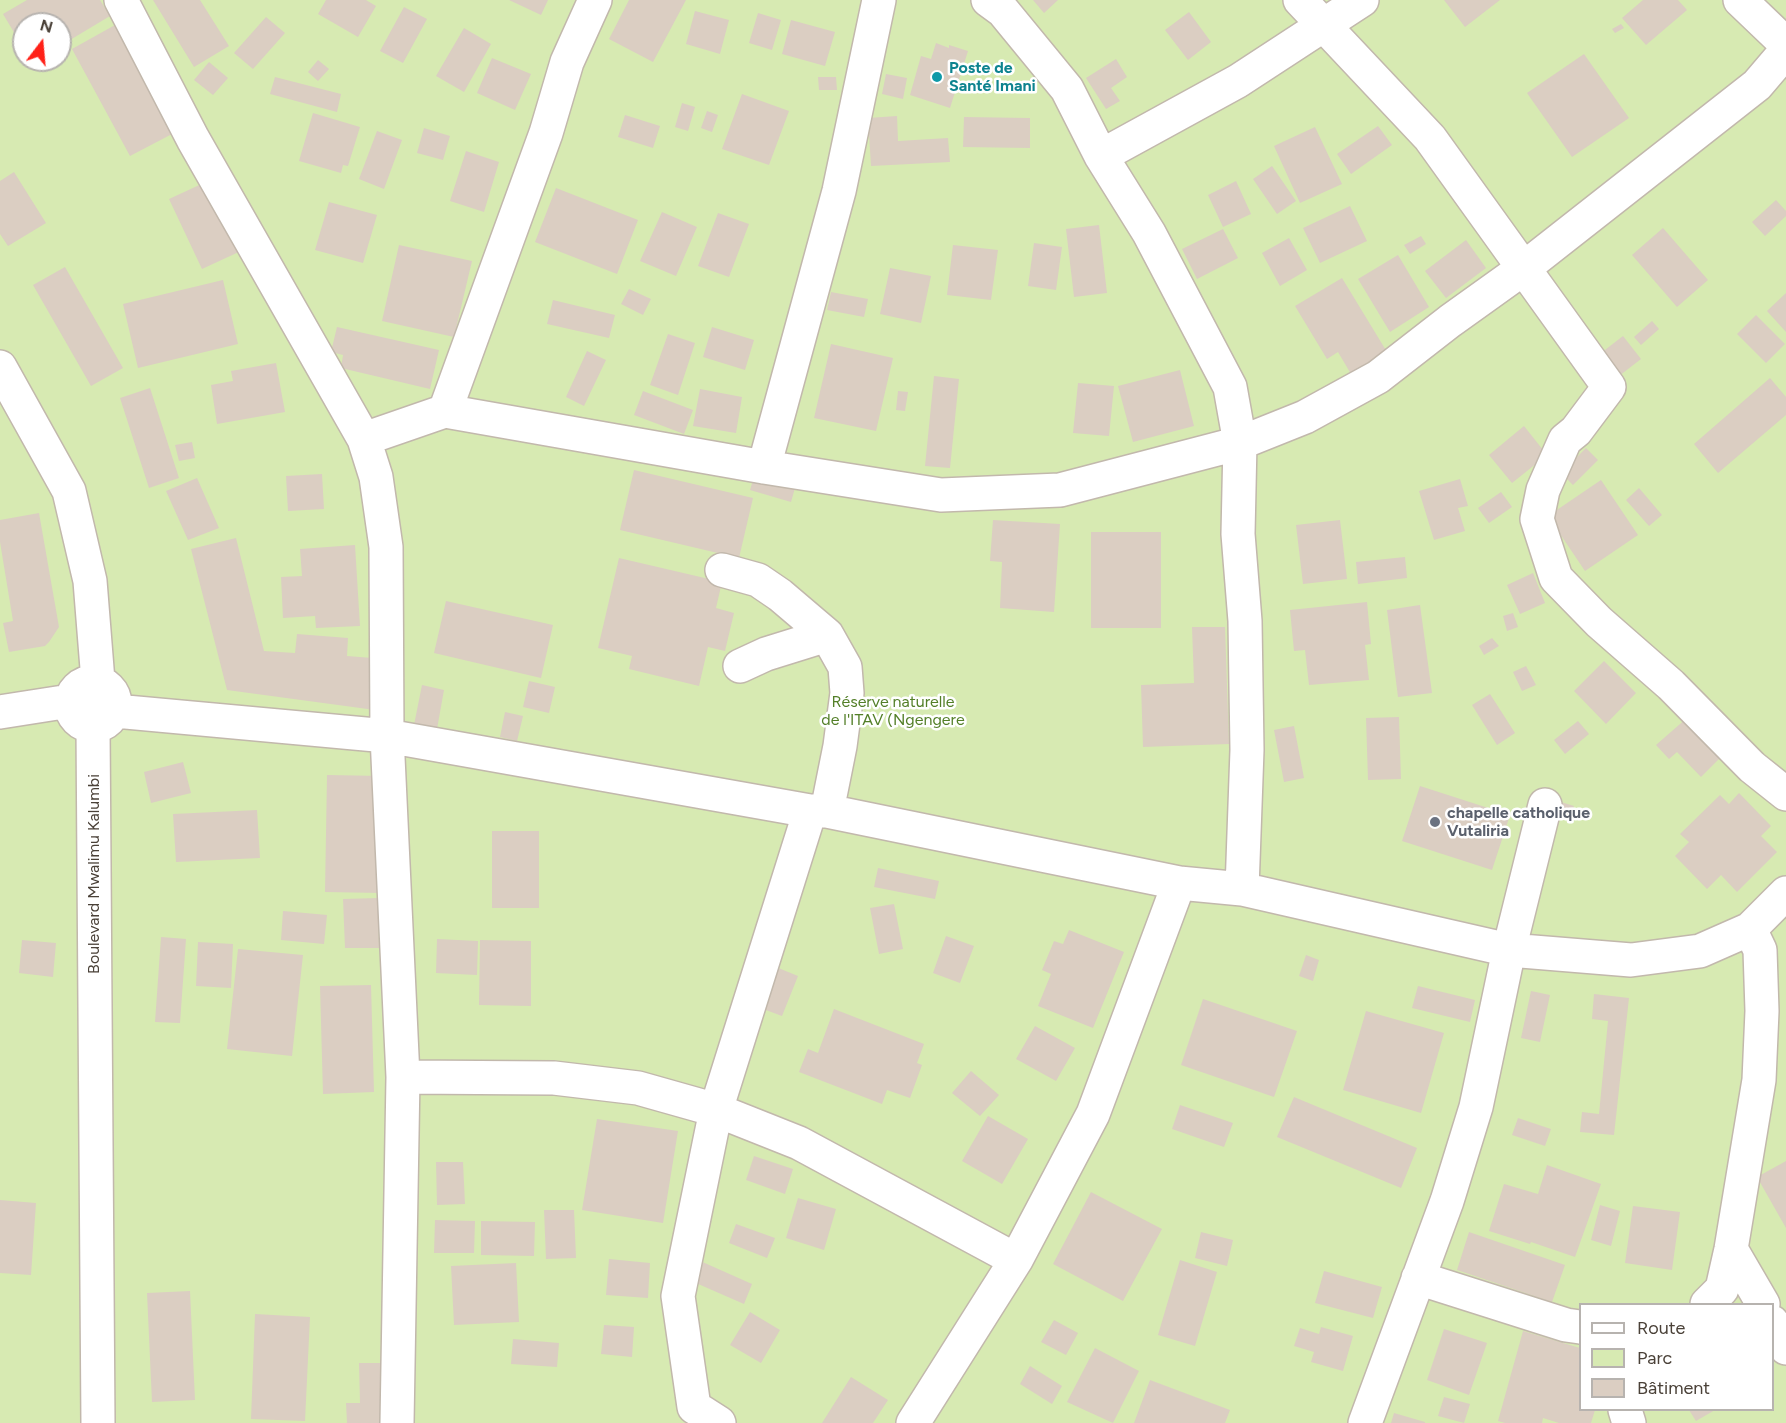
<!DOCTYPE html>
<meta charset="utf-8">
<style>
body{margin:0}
#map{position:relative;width:1786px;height:1423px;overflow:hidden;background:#f5f1ea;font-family:Figtree,sans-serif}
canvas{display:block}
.legend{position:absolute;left:1579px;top:1303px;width:195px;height:108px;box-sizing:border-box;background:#fff;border:2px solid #b7b3af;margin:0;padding:8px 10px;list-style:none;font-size:18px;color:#4a4138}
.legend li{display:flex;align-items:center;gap:12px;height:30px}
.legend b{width:30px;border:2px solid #b7b3af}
.north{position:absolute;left:12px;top:12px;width:60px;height:60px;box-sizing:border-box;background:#fff;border:2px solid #b7b3af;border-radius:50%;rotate:16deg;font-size:16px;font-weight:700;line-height:24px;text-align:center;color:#4a4138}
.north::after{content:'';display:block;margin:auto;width:21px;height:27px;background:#ff2118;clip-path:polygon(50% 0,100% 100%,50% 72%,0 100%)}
</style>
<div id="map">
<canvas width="1786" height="1423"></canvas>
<ul class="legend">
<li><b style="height:8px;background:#fff"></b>Route</li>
<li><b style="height:16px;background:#d7eab2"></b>Parc</li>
<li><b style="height:16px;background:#dbcec2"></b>Bâtiment</li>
</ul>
<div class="north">N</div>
</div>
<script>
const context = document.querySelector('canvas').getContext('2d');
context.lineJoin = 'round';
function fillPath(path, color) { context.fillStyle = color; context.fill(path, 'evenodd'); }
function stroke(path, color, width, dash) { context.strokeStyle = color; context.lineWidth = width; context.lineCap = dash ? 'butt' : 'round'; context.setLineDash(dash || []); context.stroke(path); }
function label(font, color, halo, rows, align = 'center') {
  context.font = font + ' Figtree,sans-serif'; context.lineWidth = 5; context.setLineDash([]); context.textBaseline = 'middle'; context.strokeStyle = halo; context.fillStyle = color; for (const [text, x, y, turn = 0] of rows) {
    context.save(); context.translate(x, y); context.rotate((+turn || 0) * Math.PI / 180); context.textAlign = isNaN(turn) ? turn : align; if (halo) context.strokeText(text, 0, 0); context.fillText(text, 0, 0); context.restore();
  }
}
const green = new Path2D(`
 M0 0H1786V1423H0ZM24 24H60V60H24ZM1580 1304H1772V1410H1580Z`);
const building = new Path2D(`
 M27 0H100L110 16 60 46V24H24V49L3 14Z
 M153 0H200L229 46 194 67Z
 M326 0H366L376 6 358 37 318 14Z
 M509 0H548L541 15Z
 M629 0H686L653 62 609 39Z
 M1033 0H1058L1044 13Z
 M1444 0H1500L1465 27Z
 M1643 0H1678L1687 10 1646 45 1622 18Z
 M404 7 427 19 403 63 380 51Z
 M695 11 729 20 720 54 686 44Z
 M1189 12 1211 42 1188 60 1165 30Z
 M758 13 781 20 772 50 749 43Z
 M266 17 285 33 253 69 234 53Z
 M791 20 835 32 825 66 782 54Z
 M1621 24 1624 28 1615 33 1612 29Z
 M115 25 174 133 130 156 72 49Z
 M464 28 491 44 464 92 436 76Z
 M936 43 949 48V45L968 51 950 108 910 95 921 56 931 59Z
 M1584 54 1629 118 1572 157 1527 93Z
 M492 58 531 74 515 110 477 93Z
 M1116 59 1127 77 1111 88 1120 101 1106 109 1086 78Z
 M318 60 329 69 318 81 308 72Z
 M209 62 228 78 213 95 194 80Z
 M886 74 907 78 903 99 882 94Z
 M275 77 341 94 337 112 270 94Z
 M818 77H836L837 90H819Z
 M742 94 789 111 769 165 722 149Z
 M682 103 695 107 688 131 675 127Z
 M707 111 718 115 712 132 701 128Z
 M313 113 360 127 348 166 343 165 341 173 299 161Z
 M625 115 660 126 653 148 618 137Z
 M897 116 898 141 948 138 950 162 871 166 868 118Z
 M964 117 1030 118V148L963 147Z
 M1378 126 1392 145 1351 174 1337 154Z
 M1315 127 1342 184 1300 203 1274 146Z
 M424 128 450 136 443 160 417 153Z
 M377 131 402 140 384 189 359 179Z
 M466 151 499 162 484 212 450 201Z
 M1272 166 1296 201 1277 214 1253 179Z
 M14 172 46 223 8 246 0 234V181Z
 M208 181 241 251 202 269 169 199Z
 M1236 181 1251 214 1223 227 1208 195Z
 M556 188 638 220 617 274 535 242Z
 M1776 200 1786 211V216L1765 236 1752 222Z
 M329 202 377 215 363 263 315 250Z
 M1350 206 1367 241 1320 263 1303 228Z
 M662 212 697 227 676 276 640 261Z
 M718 213 749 224 729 277 698 266Z
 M1099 225 1107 293 1074 297 1066 229Z
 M1663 228 1708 280 1677 307 1632 255Z
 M1223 229 1238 258 1197 279 1182 249Z
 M1421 236 1426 244 1410 254 1404 245Z
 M1289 238 1307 270 1280 286 1262 253Z
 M1466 240 1486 268 1446 298 1425 271Z
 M1034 243 1062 247 1056 290 1028 286Z
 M399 245 472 261 454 337 382 321Z
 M953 245 998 250 991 300 947 295Z
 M1398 255 1429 307 1390 332 1358 279Z
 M65 267 123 368 91 386 33 285Z
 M890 268 931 276 921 323 880 314Z
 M1342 278 1387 352 1351 374 1338 352 1327 359 1295 306Z
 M223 280 238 344 138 368 123 304Z
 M629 289 651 299 643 315 621 304Z
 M831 292 868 299 864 317 827 310Z
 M1786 293V332L1767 311Z
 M553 300 615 315 609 338 547 324Z
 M1756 315 1785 344 1766 363 1737 334Z
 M1652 321 1659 329 1641 345 1634 337Z
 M337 327 439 350 430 389 341 368 343 355 331 352Z
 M712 327 754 340 745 370 703 357Z
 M668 334 695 343 678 395 650 385Z
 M1623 336 1641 359 1619 376 1601 353Z
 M831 344 893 358 876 431 814 418Z
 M587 351 606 360 584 406 566 397Z
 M276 363 285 412 217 424 211 385 233 381 231 371Z
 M1180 370 1194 426 1133 442 1118 386Z
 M934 376 959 379 950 468 925 466Z
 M1770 378 1786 397V415L1718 473 1694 444Z
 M1078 383 1114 386 1109 436 1073 433Z
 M150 388 179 478 149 488 120 398Z
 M700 389 742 397 736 433 693 426Z
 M643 391 693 410 684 434 634 415Z
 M898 391 908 392 905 411 896 410Z
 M1524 426 1547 455 1512 483 1489 455Z
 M192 442 195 458 179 461 175 445Z
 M1586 448 1598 460 1573 485 1561 473Z
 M634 470 753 498 739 558 620 530Z
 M756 470 797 481 791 502 750 490Z
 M322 474 324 509 288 511 286 476Z
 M197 478 219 528 188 540 166 491Z
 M1460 479 1468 506 1458 508 1465 531 1434 540 1419 491Z
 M1601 480 1638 535 1585 571 1548 516Z
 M1639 488 1662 515 1649 526 1626 500Z
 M1501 492 1512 507 1489 523 1478 508Z
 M39 513 59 627 49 642 45 646 9 652 3 623 13 621 0 542V520Z
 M993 520 1060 524 1054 612 1000 608 1002 562 990 561Z
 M1340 520 1347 579 1303 584 1296 525Z
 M1091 532H1161V628H1091Z
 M236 538 264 651 295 653 297 634 348 638 347 656 372 658 375 710 227 690 191 549Z
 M355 545 360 626 316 628 315 616 283 618 281 577 302 576 300 549Z
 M1405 557 1407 578 1358 584 1356 562Z
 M619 558 722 582 716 608 734 613 725 651 708 647 699 686 629 669 632 656 598 648Z
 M1533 573 1545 603 1520 614 1507 585Z
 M446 601 553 625 541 678 434 653Z
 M1367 602 1371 644 1365 645 1369 680 1309 685 1305 650 1294 651 1290 610Z
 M1420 605 1432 693 1398 697 1387 610Z
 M1513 613 1518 627 1507 631 1503 616Z
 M1192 627H1225L1229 744 1143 747 1141 685 1194 683Z
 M1492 638 1499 646 1484 655 1479 646Z
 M1604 661 1636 693 1606 724 1574 691Z
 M1526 666 1536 685 1522 691 1513 672Z
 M529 681 555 687 549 713 523 707Z
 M422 685 444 690 437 729 414 725Z
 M1490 694 1515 733 1497 745 1472 705Z
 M505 712 523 716 517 741 500 737Z
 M1399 717 1401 779 1368 780 1366 718Z
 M1688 717 1724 754 1701 777 1677 752 1669 759 1656 745Z
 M1578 721 1589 734 1565 754 1554 740Z
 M1294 726 1304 778 1284 782 1274 730Z
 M183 762 191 793 151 803 144 772Z
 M327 775 383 776 381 893 325 892Z
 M1420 786 1510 815 1492 870 1402 841Z
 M1739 793 1771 826 1761 836 1777 852 1737 892 1721 875 1707 889 1675 856 1689 842 1680 834 1720 795 1729 804Z
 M1561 802 1574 806 1571 815 1558 811Z
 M257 810 260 858 176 862 173 814Z
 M492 831H539V908H492Z
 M878 868 939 881 935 899 874 887Z
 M378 898 379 948H345L343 899Z
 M894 904 903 949 879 954 870 908Z
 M283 911 327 915 324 944 281 940Z
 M1069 930 1124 952 1093 1028 1038 1006 1051 974 1042 970 1054 941 1063 944Z
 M946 936 974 946 960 983 933 973Z
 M161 937 186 939 180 1023 155 1022Z
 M437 939 478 941 477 975 436 973Z
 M22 940 56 943 53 977 19 973Z
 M480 940 531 941V1006L479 1005Z
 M198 942 233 944 231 988 196 986Z
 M238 949 303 955 292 1056 227 1049Z
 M1306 955 1319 960 1313 981 1299 976Z
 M771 965 798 976 782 1016 755 1006Z
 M371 985 374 1092 323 1094 320 986Z
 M1418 986 1475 1000 1470 1022 1412 1008Z
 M1531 991 1550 995 1540 1042 1521 1038Z
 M1594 994 1629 998 1614 1135 1580 1132 1582 1112 1599 1114 1608 1021 1592 1019Z
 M1203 999 1297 1031 1274 1097 1181 1065Z
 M834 1009 924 1044 917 1063 922 1065 910 1098 887 1090 882 1104 799 1072 808 1049 818 1053Z
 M1366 1011 1444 1033 1421 1113 1343 1090Z
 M1035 1026 1075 1048 1056 1081 1016 1059Z
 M971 1071 999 1095 980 1116 952 1093Z
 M1294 1097 1417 1148 1401 1188 1277 1137Z
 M1180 1105 1233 1123 1224 1147 1172 1129Z
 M988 1116 1028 1139 1002 1184 962 1161Z
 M1518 1118 1551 1129 1545 1146 1512 1135Z
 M597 1119 678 1131 663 1223 582 1210Z
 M754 1156 793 1169 785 1194 746 1180Z
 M1786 1161V1228L1757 1177Z
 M436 1162H463L465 1204 437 1205Z
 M1547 1165 1601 1184 1575 1257 1531 1242 1530 1244 1489 1231 1504 1184 1538 1194Z
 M1091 1192 1162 1229 1123 1301 1053 1264Z
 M798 1198 836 1209 824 1250 786 1238Z
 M0 1200 36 1203 31 1275 0 1273Z
 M1600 1205 1620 1211 1611 1246 1591 1240Z
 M1633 1206 1680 1212 1672 1270 1625 1263Z
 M544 1210H574L576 1258 546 1259Z
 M435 1220 475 1221 474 1253H434Z
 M481 1221 535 1222 534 1256 481 1255Z
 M736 1224 775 1238 767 1258 729 1243Z
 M1201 1232 1233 1240 1227 1266 1195 1258Z
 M1469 1232 1565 1265 1552 1302 1457 1270Z
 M609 1259 650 1263 648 1298 606 1295Z
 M698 1260 752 1284 744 1304 689 1280Z
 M1180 1260 1217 1272 1195 1346 1158 1335Z
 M516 1263 519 1322 454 1325 451 1266Z
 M1324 1271 1382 1287 1373 1318 1315 1303Z
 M190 1291 195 1400 152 1402 147 1293Z
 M750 1312 780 1330 761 1363 730 1345Z
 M255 1314 310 1317 305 1421 251 1419Z
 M1054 1320 1078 1333 1066 1355 1041 1342Z
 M604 1325 634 1327 632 1357 601 1354Z
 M1321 1327 1353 1336 1343 1371 1311 1362 1314 1352 1294 1346 1300 1328 1319 1334Z
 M1444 1329 1487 1343 1469 1395 1427 1380Z
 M1523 1331 1580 1348V1410H1595L1591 1423H1559L1543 1418 1542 1423H1505L1498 1421Z
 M513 1339 559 1343 557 1367 511 1364Z
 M1095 1348 1139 1371 1113 1423 1067 1402Z
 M359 1363H384L386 1423H347L346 1403H360Z
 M1030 1366 1062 1386 1052 1404 1020 1384Z
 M851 1377 888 1400 873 1423H822Z
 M1150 1380 1230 1410 1225 1423H1134Z
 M1444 1397 1470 1404 1464 1423 1438 1416Z
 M1689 1410H1715L1696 1421Z
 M1394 1413 1425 1422V1423H1391Z`);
const minor = new Path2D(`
 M121 0 193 139 364 439 376 477 386 547 387 736 403 1077 397 1423
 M988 0 1003 11 1067 89 1101 156 1149 233 1230 387 1240 443 1238 534 1245 621 1247 750 1242 889
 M1300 0 1430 138 1609 387 1576 431 1565 440 1543 490 1537 519 1556 578 1599 622 1671 685 1752 767 1786 794
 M1740 0 1786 44
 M1101 156 1238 81 1362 0
 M0 367 69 491 90 581 98 681 93 727 98 1423
 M445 411 546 133 567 62 595 0
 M364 439 445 411 764 467 941 495 1060 490 1240 443 1305 417 1378 377 1450 321 1524 268 1757 85 1786 51
 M764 467 839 191 879 0
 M722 570 758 580 780 595 827 635 845 667 847 693 840 746 827 811
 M740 666 766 654 827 635
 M71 704a22 22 0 1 1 44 0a22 22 0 1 1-44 0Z
 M115 711 387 736 810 811H827L1179 883 1242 889 1509 950 1631 960 1700 951 1750 929 1786 893
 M0 712 70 701
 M403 1077 554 1078 638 1088 716 1110 799 1143 1016 1260
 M1731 1249 1763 1304
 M1418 1278 1566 1325 1580 1327
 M1707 1304 1722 1289 1731 1249 1759 1080 1762 1011 1760 950 1750 929
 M1772 1322 1786 1348
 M1625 1410 1629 1423
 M719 1423 694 1407 678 1296 716 1110 810 811
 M913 1423 1016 1260 1093 1114 1179 883
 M1365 1423 1447 1201 1476 1107 1509 950 1545 805`);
const markers = [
 [937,77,6,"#0f9aa8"],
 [1435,822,6,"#6b7280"]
];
const cultureNames = [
 ["Poste de",949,68],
 ["Santé Imani",949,86]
];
const parkNames = [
 ["Réserve naturelle",893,702],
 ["de l'ITAV (Ngengere",893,720]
];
const worshipNames = [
 ["chapelle catholique",1447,813],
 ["Vutaliria",1447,831]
];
const streetNames = [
 ["Boulevard Mwalimu Kalumbi",94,874,-90]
];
fillPath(green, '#d7eab2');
fillPath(building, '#dbcec2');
stroke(minor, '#c2b8ac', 36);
stroke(minor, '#fff', 33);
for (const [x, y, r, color] of markers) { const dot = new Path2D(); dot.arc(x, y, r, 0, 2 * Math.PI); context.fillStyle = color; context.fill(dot); stroke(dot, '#fff', 2); }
label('bold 16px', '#0d838f', '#fff', cultureNames, 'left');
label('16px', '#537f28', '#fff', parkNames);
label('bold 16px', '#5b616d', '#fff', worshipNames, 'left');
label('16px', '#4a4138', '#fff', streetNames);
</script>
